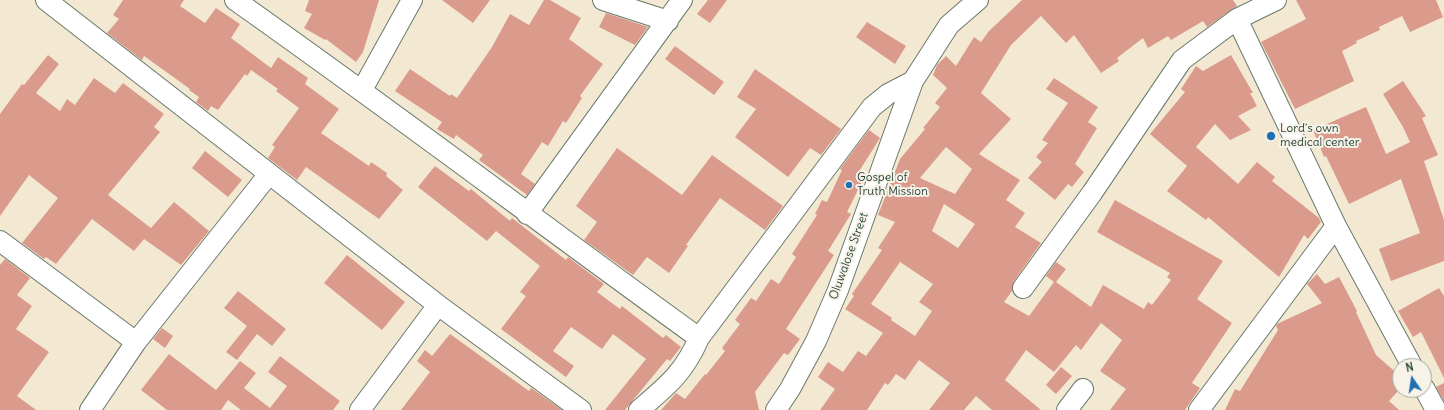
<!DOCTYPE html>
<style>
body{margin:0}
#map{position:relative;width:1444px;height:410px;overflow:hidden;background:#f3e9d3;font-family:Delius,sans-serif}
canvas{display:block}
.north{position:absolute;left:1392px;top:358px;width:40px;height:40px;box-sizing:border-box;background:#f7f3e8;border:1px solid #a1aaa0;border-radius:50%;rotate:347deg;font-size:11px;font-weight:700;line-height:16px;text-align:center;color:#1f3d34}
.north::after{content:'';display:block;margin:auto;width:14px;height:18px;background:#1f6fb2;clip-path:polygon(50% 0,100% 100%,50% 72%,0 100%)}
</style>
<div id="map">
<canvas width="1444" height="410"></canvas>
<div class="north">N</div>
</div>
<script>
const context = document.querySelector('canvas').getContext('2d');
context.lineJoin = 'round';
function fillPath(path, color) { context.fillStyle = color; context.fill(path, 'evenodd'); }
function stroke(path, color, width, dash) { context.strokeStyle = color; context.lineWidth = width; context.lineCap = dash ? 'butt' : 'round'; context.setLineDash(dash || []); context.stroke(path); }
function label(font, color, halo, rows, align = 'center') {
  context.font = font + ' Delius,sans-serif'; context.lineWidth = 4; context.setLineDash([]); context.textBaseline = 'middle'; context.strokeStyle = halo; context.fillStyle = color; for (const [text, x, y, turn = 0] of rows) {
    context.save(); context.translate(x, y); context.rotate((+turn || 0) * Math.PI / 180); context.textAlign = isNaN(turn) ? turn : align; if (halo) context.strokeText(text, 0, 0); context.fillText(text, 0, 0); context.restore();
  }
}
const building = new Path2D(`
 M123 0H184L180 6 205 23 216 8 240 24 231 38 271 68 278 57 308 78 305 84 339 109 321 133 369 166 371 162 387 173 386 176 403 190 379 219 306 167 297 180 268 158 275 147 272 145 299 108 276 91 278 89 251 70 247 76 245 74 218 110 211 106 208 111 196 102 199 97 189 90 190 89 144 56 142 60 107 33 119 19 113 15Z
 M309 0H379L363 52 356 62 326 39 325 40 304 28 312 14 305 11Z
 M442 0H490L473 23Z
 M544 0H550L581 18 569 39 603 64 580 96 582 98 566 123 563 121 548 146 542 142 521 174 535 184 527 195 479 160 483 155 456 135 454 139 437 129 442 122 395 91 410 69 450 96 451 94 457 98 492 47 510 14 529 25Z
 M708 0H727L710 23 697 14Z
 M1022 0H1233L1237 6 1207 27 1203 21 1171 40 1168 36 1148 48 1143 38 1117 58 1119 61 1101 73 1074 35 1066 43 1041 16 1011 45 981 93 1011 119 979 154 1020 180 1006 200 1025 213 1015 227 1041 243 1014 281 1012 291 1004 302 1029 316 1054 282 1046 276 1056 262 1066 269 1056 282 1091 307 1103 285 1144 309 1148 302 1152 305 1171 280 1167 277 1170 273 1097 232 1115 200 1223 261 1197 299 1232 323 1192 383 1200 388 1185 410H1110L1126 389 1100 371 1122 340 1101 323 1081 350 1076 345 1054 372 1026 350 1005 380 1041 410H992L976 396 964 410H929L950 383 919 360 905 380 896 374 888 385 885 383 867 410H820L835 389 818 377 828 362 843 372 858 351 866 356 883 333 845 309 854 296 852 294 882 250 878 248 895 222 878 215 900 159 925 129 923 128 940 107 935 103 947 88 933 75 937 65 946 56 956 66 974 37 981 42 989 31ZM946 147 972 169 955 194 920 178ZM944 204 975 224 958 248 932 231ZM900 262 933 284 919 302 932 311 915 336 891 320 892 318 871 304Z
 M1296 0H1436L1443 17 1410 32 1402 16 1379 27 1380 30 1356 41 1357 43 1342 51 1354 81 1295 109 1261 42 1306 19Z
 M606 13 648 27 635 45 599 27Z
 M867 22 906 46 895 64 856 37Z
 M675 46 724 82 714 95 665 59Z
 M48 55 59 64 36 93 60 111 67 99 75 105 94 78 115 93 123 83 164 114 154 127 160 132 108 195 151 228 174 202 209 231 181 265 144 239 134 251 92 219 56 264 46 257 44 259 22 243 58 198 29 175 0 216V114L22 84 24 85Z
 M1231 55 1253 93H1250L1257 106 1238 116 1251 130 1230 140 1215 124 1196 147 1238 184 1257 162 1275 177 1272 181 1319 218 1321 222 1308 239 1304 235 1279 277 1208 217 1206 220 1167 191 1187 166 1150 134 1185 92 1181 89 1196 66 1203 71Z
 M755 69 841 129 821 155 810 148 788 177 735 137 756 109 737 97Z
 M1054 78 1098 107 1088 122 1097 128 1075 164 1084 172 1072 187 1068 184 1055 200 1028 178 1042 162 1036 157 1048 143 1042 140 1068 103 1046 89Z
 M1403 81 1426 116 1422 118 1438 155 1424 161 1444 220V261L1391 281 1379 249 1420 233 1401 179 1349 204 1326 156 1324 157 1313 130 1366 107 1386 154 1410 142 1403 127 1383 94Z
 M869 130 880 138 858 173 865 176 847 212 851 214 828 251 834 255 786 329 800 339 788 355 784 353 755 392 759 410H661L676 393 685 399 705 374 706 375 725 351 722 348 740 324 735 320 751 298 756 301 771 279 779 284 796 257 792 254 817 215 815 214 822 200 827 202 842 170 840 169Z
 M617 148 682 195 712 155 783 206 765 230 720 198 686 245 688 246 669 273 647 257 633 275 584 240 597 222 576 206Z
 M205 151 242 180 228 197 192 168Z
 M435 166 469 191 471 189 510 221 512 218 566 260 568 257 604 284 597 292 620 309 622 306 663 338 666 335 681 347 670 361 667 359 625 410H605L646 359 613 334 602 349 571 327 553 351 574 366 566 377 501 329 526 296 520 292 540 266 496 231 487 241 418 187Z
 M347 255 405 302 382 330 324 283Z
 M5 259 30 278 17 295 32 306 16 329 49 352 17 396 36 410H0V265Z
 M1317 274 1325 284 1339 277 1357 311 1356 312 1376 355 1400 376V389L1389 401 1399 410H1225L1235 389 1240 391 1278 330 1276 326 1277 324 1322 303 1307 284Z
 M1439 288 1444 296V378L1421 332 1413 337 1398 311Z
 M238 291 286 329 272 346 257 334 237 360 226 352 247 326 224 308Z
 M162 328 173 336 165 348 153 339Z
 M450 334 529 391 531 388 562 410H401L430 372 417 361 425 350 432 356Z
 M169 354 216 390 240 361 256 373 244 388 270 408 287 386 268 372 280 356 340 401 333 410H241L228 400 221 410H167L141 390Z
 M1061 367 1072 376 1056 394 1046 385Z
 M1444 383V401L1436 387Z`);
const minor = new Path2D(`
 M46 0 438 305 581 410
 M235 0C391 110 544 226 699 338
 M603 0 668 21
 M1237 19 1336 226 1412 366
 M362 90 412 0
 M527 214 682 0
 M0 241 136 342
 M1023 288 1092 193 1182 60 1237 19 1276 0
 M1424 388 1436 410
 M90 410 136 342 269 174
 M360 410 438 305
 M639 410C667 386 684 373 699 338L872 107 888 94 913 81
 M776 410 790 389 816 341 838 290 913 81 949 25 978 0
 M1067 410 1083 389
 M1199 410 1336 226`);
const markers = [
 [1271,136,5,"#1f6fb2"],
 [849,185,4,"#1f6fb2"]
];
const poiNames = [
 ["Lord's own",1280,129],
 ["medical center",1280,143],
 ["Gospel of",857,178],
 ["Truth Mission",857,192]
];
const streetNames = [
 ["Oluwalose Street",849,256,-70]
];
fillPath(building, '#da9b8c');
stroke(minor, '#69796c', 22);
stroke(minor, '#fff', 20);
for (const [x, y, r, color] of markers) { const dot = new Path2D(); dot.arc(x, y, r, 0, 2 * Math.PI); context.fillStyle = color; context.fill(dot); stroke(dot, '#f7f3e8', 1.5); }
label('12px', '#1f3d34', '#f7f3e8', poiNames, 'left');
label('12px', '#1f3d34', '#f7f3e8', streetNames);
</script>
